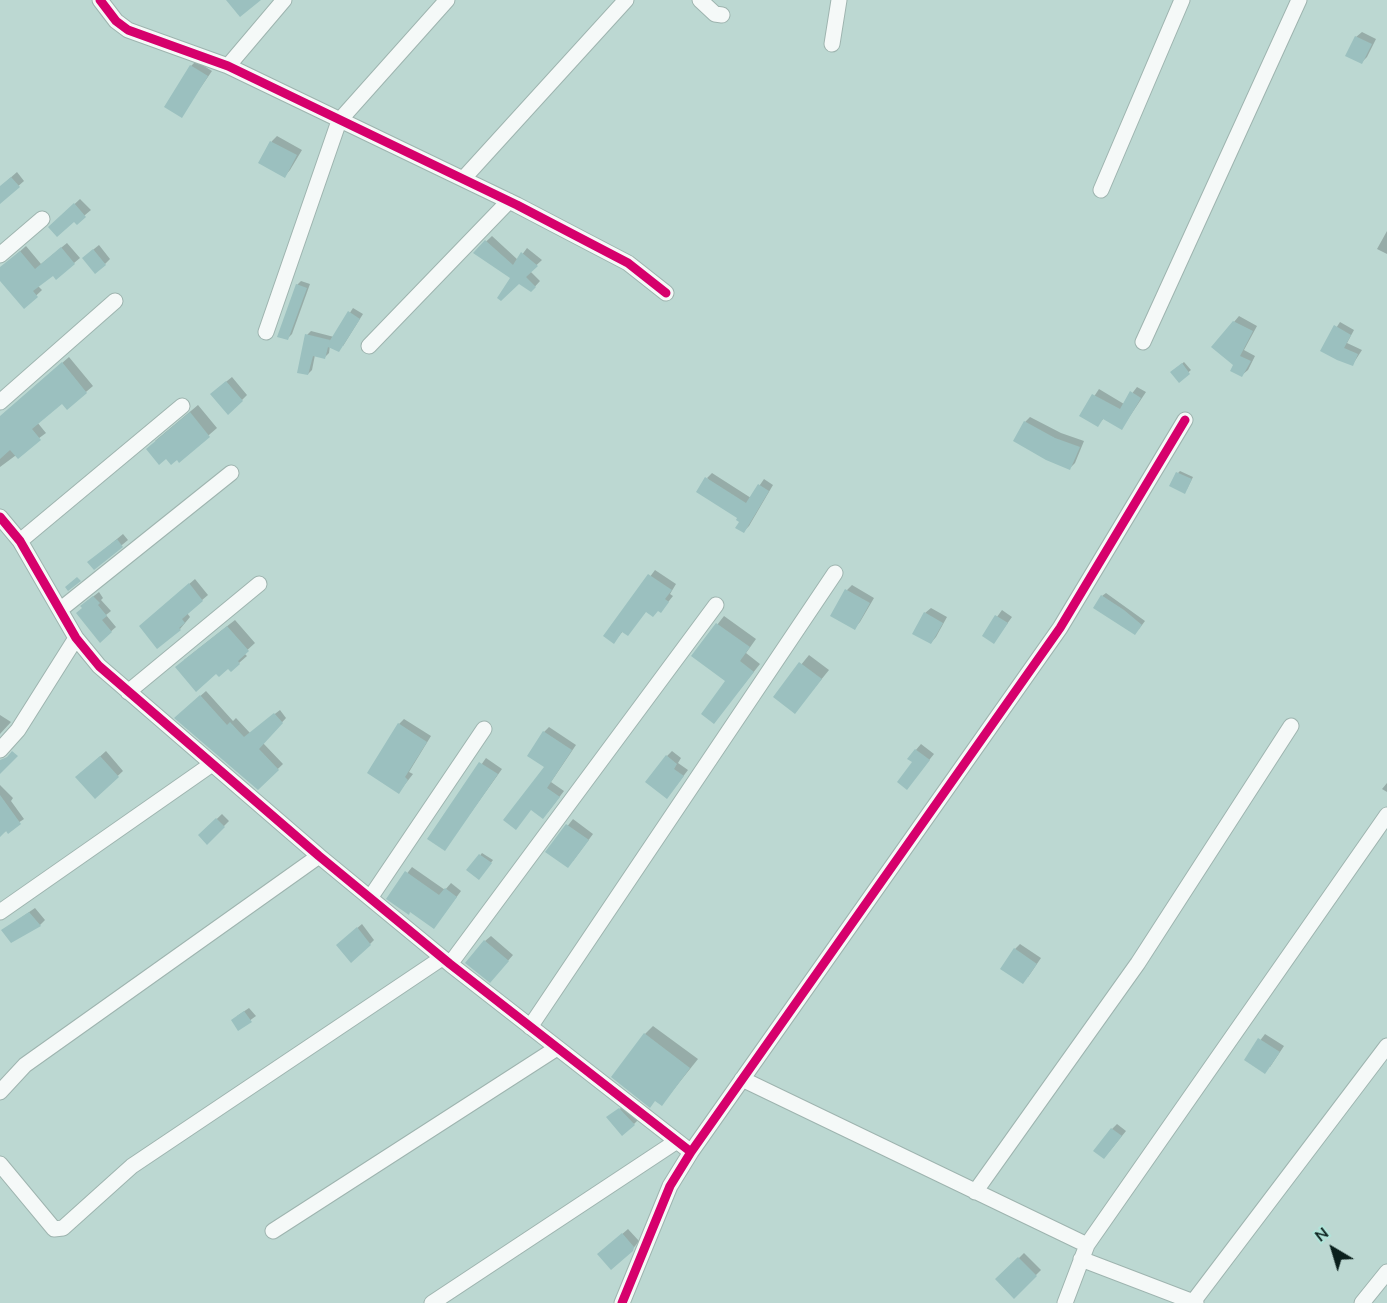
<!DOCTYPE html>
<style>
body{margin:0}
#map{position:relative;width:1387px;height:1303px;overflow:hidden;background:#bcd8d2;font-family:"Nunito Sans",sans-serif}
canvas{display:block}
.north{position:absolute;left:1303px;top:1219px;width:60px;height:60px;-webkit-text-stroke:4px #b0e4d9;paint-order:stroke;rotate:322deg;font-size:16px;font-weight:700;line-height:24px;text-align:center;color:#0a1f1c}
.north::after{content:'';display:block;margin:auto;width:21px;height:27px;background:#0a1f1c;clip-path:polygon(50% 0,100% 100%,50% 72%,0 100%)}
</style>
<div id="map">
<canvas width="1387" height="1303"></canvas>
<div class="north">N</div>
</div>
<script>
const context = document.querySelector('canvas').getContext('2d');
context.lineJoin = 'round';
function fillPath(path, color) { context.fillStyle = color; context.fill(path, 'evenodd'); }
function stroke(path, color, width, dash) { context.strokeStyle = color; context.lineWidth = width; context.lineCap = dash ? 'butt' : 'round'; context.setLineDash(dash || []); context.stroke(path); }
const shadow = new Path2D(`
 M1362 32 1376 39 1367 57 1362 62 1356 37Z
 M196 61 212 71 181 116 191 66Z
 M277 136 302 150 290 170 285 176 260 162 272 141Z
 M17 172 24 181 0 202V187Z
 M80 199 91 210 85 215 77 223 74 220 50 227Z
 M1387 231V254L1377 249Z
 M492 236 518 260 527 248 542 260 530 271 540 281 531 291 475 252Z
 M67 243 80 258 56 278 53 274 38 286 42 290 24 307 0 279V269L26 246 41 264Z
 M99 245 110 259 105 264 89 253Z
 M301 281 310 284 292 334 288 338 297 285Z
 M353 308 363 314 343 346H330L329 353 325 357 315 355 312 370 308 374 307 335 311 331 334 337Z
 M1239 316 1257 326 1244 350 1255 356 1248 370 1242 375 1235 365 1234 322Z
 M1340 322 1354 330 1347 343 1362 350 1353 364 1322 350Z
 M69 357 93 386 67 408 62 402 37 422 46 433 0 467V417Z
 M1184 362 1191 370 1179 380 1172 372Z
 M232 377 247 395 242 400 217 389Z
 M1137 387 1146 392 1122 428 1104 418 1098 425 1081 416 1099 389 1124 404Z
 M198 405 217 428 179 461 155 441Z
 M1030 417 1061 433 1084 441 1075 463 1070 468 1025 422Z
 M1180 471 1193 477 1187 489 1178 473Z
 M712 473 751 498 764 479 773 485 749 526 744 531 739 517 707 478Z
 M123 534 128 540 94 568 95 557Z
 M655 570 676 584 670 594 673 596 661 611 659 610H647L628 634 623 631 614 642 606 636Z
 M195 579 208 595 187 613 190 617 180 629 146 621Z
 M852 585 874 598 860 622 855 628 847 590Z
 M99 592 103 598 101 600 111 611 106 615 116 627 100 641 83 608 86 602Z
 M1106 593 1145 621 1139 629 1102 596Z
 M931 608 947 617 936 637 931 643 925 613Z
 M1002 610 1012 617 994 642 984 635Z
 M724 616 756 639 746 653 760 664 714 722 727 681 693 656Z
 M235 620 255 643 244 653 247 656 231 670 229 667 184 660Z
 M809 655 829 670 795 712 775 697Z
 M206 691 233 721 236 718 250 733 280 710 286 718 263 743 283 764 258 788 181 713Z
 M0 715 11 722 0 734Z
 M404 719 431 736 409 772 413 774 399 792V724Z
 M549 727 576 745 551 782 564 791 548 812 544 732Z
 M921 744 934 754 907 788 914 761 909 758Z
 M106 751 123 771 95 797 83 772Z
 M672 751 681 758 678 763 688 770 672 791 667 756Z
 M486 758 502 769 445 849 429 838Z
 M1387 783V792L1382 789Z
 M0 785 13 798 11 801 24 819 0 835Z
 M222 814 229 821 207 843 200 835Z
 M573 819 593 834 573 861 548 851Z
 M482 853 493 860 481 876 468 870Z
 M412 867 445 890 451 883 461 891 439 921 388 898Z
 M35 908 45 920 40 925 3 930Z
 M362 924 374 940 370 944 342 941Z
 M491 936 513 955 495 976 485 941Z
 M1020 944 1041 958 1028 977 1015 949Z
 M249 1008 256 1016 238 1029 237 1016Z
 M653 1026 698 1059 662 1104 645 1034Z
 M1265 1034 1284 1046 1270 1067 1246 1059Z
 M624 1106 638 1120 634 1124 612 1114Z
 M1117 1124 1126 1131 1109 1152 1112 1129Z
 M628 1229 639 1241 632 1250 605 1249Z
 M1024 1253 1041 1270 1014 1297 998 1279Z`);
const building = new Path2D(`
 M226 0H261L240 17Z
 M1355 36 1372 44 1362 64 1345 56Z
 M190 65 208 76 182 118 164 107Z
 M270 141 297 155 285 178 258 163Z
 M11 177 20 187 0 204V186Z
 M74 203 86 217 77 225 74 222 57 237 48 227Z
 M485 240 513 265 521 252 538 266 526 277 536 287 531 292 519 284 501 301 497 298 510 278 473 253Z
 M61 247 75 264 56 280 53 276 33 291 38 297 24 309 0 281V267L20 251 35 269Z
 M93 249 106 265 95 274 82 258Z
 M296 284 307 288 288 340 277 337Z
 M348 311 360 319 339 352 328 347 325 359 313 356 308 375 297 373 305 334 330 340 329 342Z
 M1233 321 1253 331 1240 356 1251 361 1242 377 1230 371 1233 365 1211 347Z
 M1334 325 1351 335 1344 348 1358 354 1353 366 1337 360 1320 351Z
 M62 362 87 393 67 410 62 404 32 429 41 440 18 459 10 450 0 459V416Z
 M1182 363 1190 374 1179 383 1170 372Z
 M226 381 243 401 228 415 210 394Z
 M1130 391 1141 398 1122 430 1103 419 1098 427 1079 416 1092 394 1120 409Z
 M190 412 210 437 179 463 177 460 171 465 166 459 159 465 146 449Z
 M1024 421 1055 438 1080 447 1070 470 1046 460 1013 441Z
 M1176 472 1192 479 1185 494 1169 486Z
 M705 477 746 503 758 484 769 491 744 533 735 528 739 522 736 520 737 518 696 492Z
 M117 539 123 547 94 570 87 562Z
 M648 574 672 590 665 599 669 602 661 613 658 611 653 617 646 612 628 636 622 632 614 644 603 636Z
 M77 577 81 581 68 591 65 587Z
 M189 583 203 601 182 619 185 623 179 628 181 630 157 649 139 626Z
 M845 589 870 603 855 630 830 616Z
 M1101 595 1124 610 1142 625 1135 635 1093 608Z
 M93 596 100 603 98 605 107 616 102 620 112 632 100 643 76 613 82 608 80 606Z
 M924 612 943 623 931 644 912 634Z
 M995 615 1008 623 994 644 982 636Z
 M716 623 750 647 740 661 754 672 714 724 701 714 725 681 691 656Z
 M227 626 249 651 238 661 240 664 231 672 228 669 219 677 216 674 196 692 175 667Z
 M799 662 822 679 795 714 773 697Z
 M200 695 227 725 230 722 244 737 274 713 283 723 259 749 279 770 258 790 174 718Z
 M398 723 427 742 405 777 408 780 399 794 367 773Z
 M543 731 572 750 547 788 560 797 543 819 531 810 516 830 503 820 544 767 527 756Z
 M915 749 930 760 907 790 897 782 912 762 907 759Z
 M12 751 18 756 0 774V760L7 757Z
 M666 755 677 764 674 769 684 776 667 799 645 782Z
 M100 756 119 777 95 799 75 777Z
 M479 762 498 774 445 851 427 839Z
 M0 795 21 824 8 834 6 831 0 837Z
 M216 818 225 827 207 845 198 835Z
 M566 824 589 840 568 868 545 852Z
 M479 854 492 863 479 880 466 870Z
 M405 871 439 895 445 888 457 897 434 929 410 912 409 915 386 899Z
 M29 912 41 926 11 943 1 930Z
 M357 927 371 945 351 963 336 945Z
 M484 940 509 961 490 983 465 963Z
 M1014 948 1037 964 1023 984 1000 969Z
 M244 1011 252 1022 238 1031 231 1020Z
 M644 1033 690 1068 662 1106 655 1101 650 1108 611 1077Z
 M1258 1038 1280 1052 1265 1074 1244 1060Z
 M619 1108 635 1125 622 1136 606 1117Z
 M1111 1128 1122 1136 1104 1159 1093 1151Z
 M622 1233 634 1247 633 1251 611 1270 597 1254Z
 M1018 1257 1037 1276 1014 1299 995 1279Z`);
const street = new Path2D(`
 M100 0 116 21 128 30 228 66 517 205 628 263 666 293
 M700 0 715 14 722 15
 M832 44 839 0
 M228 66 284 0
 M463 179 626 0
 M1101 190 1182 0
 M0 255 42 219
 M266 332 339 121 447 0
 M1143 342 1299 0
 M369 346 509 201
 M0 402 115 301
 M0 517 20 541 76 638 99 666 319 856 450 964 691 1152
 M20 541 182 406
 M61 609 231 473
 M128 692 259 584
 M0 750 18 730 76 638
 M370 898 484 729
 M0 912 212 764
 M450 964 716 605
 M530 1027 835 573
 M742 1079 1087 1245
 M0 1092 25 1065 319 856
 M0 1164 54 1229 63 1228 132 1166 442 958
 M975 1192 1138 963 1291 726
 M273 1231 557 1048
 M1081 1259 1196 1303
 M1193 1302 1387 1046
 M432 1303 677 1141
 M622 1303 670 1186 691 1152 1060 628 1185 420
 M1065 1303 1087 1245 1387 815
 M1362 1303 1387 1272`);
const cycleway = new Path2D(`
 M100 0 116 21 128 30 228 66 517 205 628 263 666 293
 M0 517 20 541 76 638 99 666 319 856 450 964 691 1152
 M622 1303 670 1186 691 1152 1060 628 1185 420`);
fillPath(shadow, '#0003');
fillPath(building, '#9bc0bf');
stroke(street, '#9eb4af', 17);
stroke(street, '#f5f9f8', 15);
stroke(cycleway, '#d6006c', 9);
</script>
